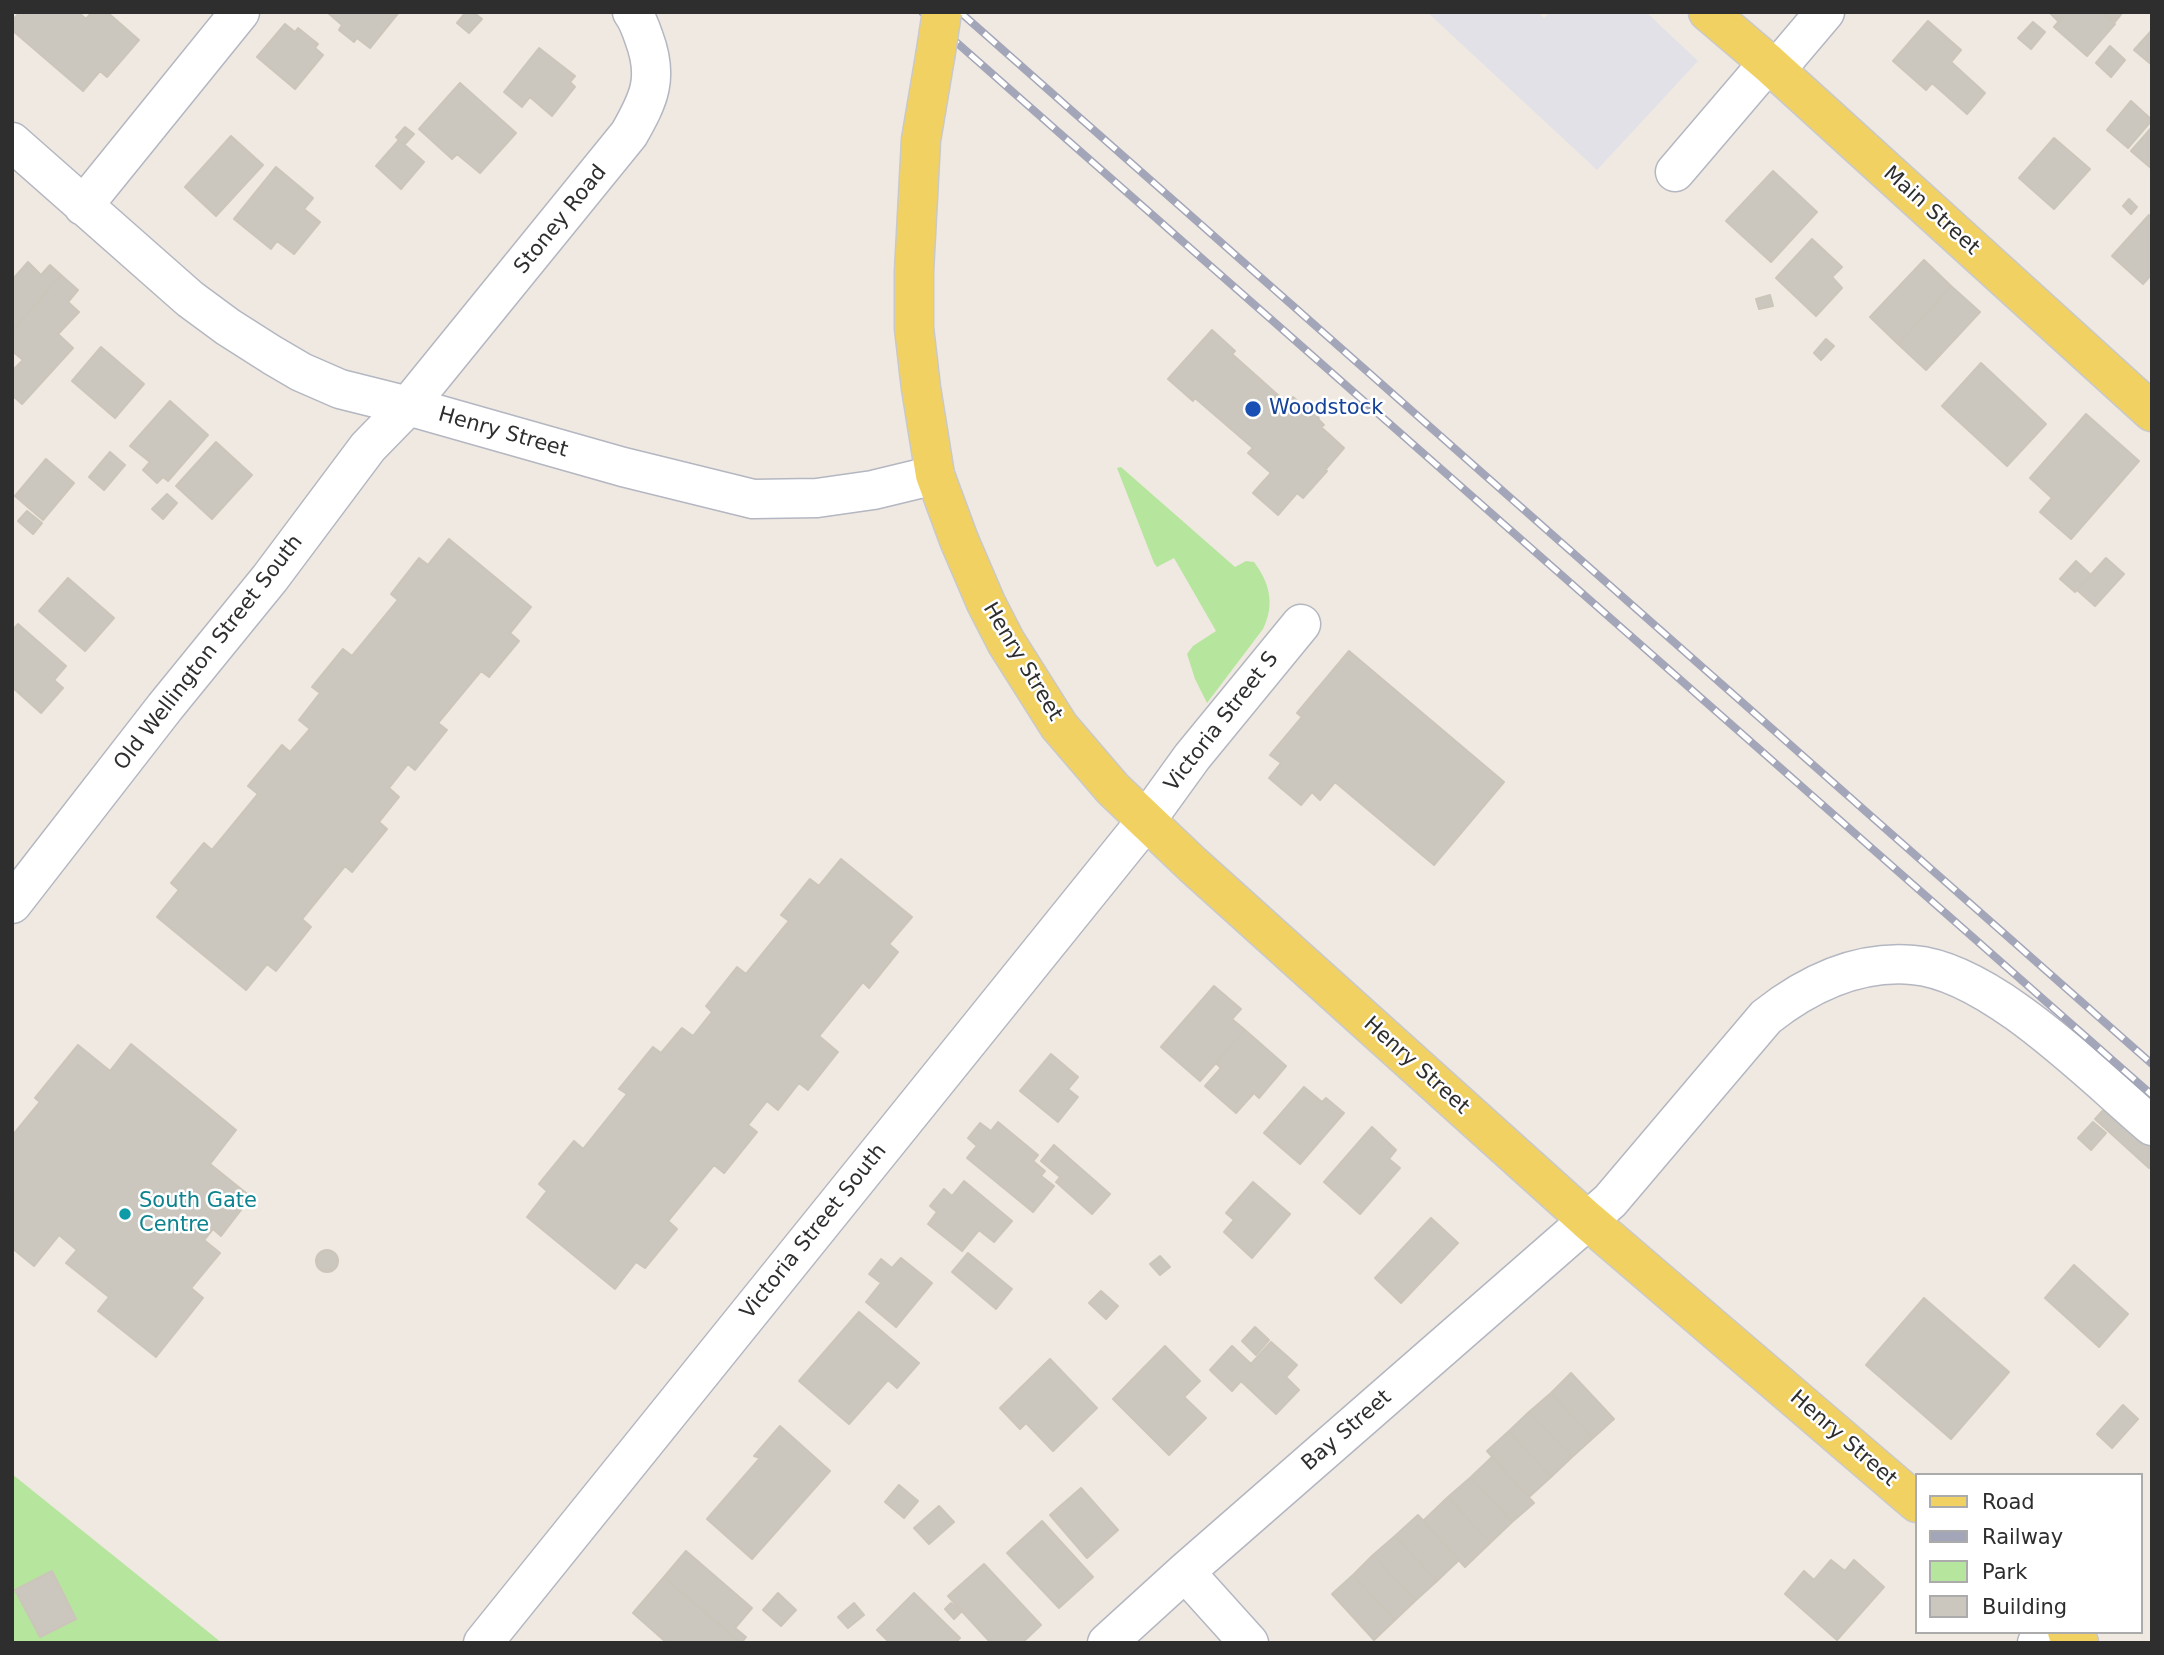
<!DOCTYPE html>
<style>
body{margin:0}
#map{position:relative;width:2164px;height:1655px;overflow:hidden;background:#efe9e1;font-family:"DejaVu Sans",sans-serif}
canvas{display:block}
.frame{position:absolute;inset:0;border:14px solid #2e2e2e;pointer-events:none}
.legend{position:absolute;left:1915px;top:1473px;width:228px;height:161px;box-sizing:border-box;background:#fff;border:2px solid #ababab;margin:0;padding:9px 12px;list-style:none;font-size:21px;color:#2e2e2e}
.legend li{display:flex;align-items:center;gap:14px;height:35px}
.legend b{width:35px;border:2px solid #ababab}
</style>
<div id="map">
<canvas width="2164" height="1655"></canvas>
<div class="frame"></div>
<ul class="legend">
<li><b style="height:9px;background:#f2d163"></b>Road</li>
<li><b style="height:9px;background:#a3a6b8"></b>Railway</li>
<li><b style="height:19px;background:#b6e59e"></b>Park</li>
<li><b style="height:19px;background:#cbc7bf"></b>Building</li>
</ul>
</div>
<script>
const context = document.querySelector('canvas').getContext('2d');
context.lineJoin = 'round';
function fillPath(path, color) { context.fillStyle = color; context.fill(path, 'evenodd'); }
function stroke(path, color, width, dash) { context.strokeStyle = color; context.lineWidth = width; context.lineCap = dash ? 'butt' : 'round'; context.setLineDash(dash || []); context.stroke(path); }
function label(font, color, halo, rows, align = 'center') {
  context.font = font + ' "DejaVu Sans",sans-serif'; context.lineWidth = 5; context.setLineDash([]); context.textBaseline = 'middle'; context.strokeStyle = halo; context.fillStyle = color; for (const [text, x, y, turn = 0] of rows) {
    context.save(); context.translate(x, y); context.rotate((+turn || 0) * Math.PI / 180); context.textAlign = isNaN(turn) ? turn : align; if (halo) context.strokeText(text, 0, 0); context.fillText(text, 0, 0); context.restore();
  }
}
const industrial = new Path2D(`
 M1427 12H1538L1544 18 1550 12H1646L1698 61 1597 170Z`);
const green = new Path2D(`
 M1121 467 1235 567 1246 561 1254 562C1270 583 1275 605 1263 629L1207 703 1195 679 1187 654 1193 646 1216 631 1174 558 1157 567 1154 563 1117 468Z
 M12 1474 222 1643H12Z`);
const building = new Path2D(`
 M20 12H78L86 19 92 12H107L139 40 107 77 100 71 83 91 12 30V21Z
 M327 12H399L370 48 357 38 354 42 339 30 342 25Z
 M466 12H473L482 19 469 33 457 23Z
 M2049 12H2067L2059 22Z
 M2067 12H2101L2115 24 2087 56 2054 27Z
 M2103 12H2123L2115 22Z
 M1928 21 1961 50 1951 62 1985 93 1967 114 1932 83 1926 90 1893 61Z
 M2033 22 2045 32 2031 49 2018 38Z
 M285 24 295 32 298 28 318 44 315 48 323 55 295 89 257 57Z
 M2152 30V65L2134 50Z
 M2110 46 2125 60 2111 77 2096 63Z
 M539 48 575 76 570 82 575 87 552 116 530 97 522 107 504 92Z
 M460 83 516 133 480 173 457 154 452 159 419 129Z
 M2131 101 2152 120 2128 148 2107 130Z
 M405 127 414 134 404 145 396 137Z
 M2152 127V169L2131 151Z
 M231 136 263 165 216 216 185 187Z
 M2054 138 2090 169 2054 209 2019 178Z
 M399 140 424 162 401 189 376 166Z
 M276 167 313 198 304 209 320 222 294 254 277 241 271 249 234 219Z
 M1773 171 1817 212 1771 262 1726 221Z
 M2129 199 2137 207 2131 214 2123 206Z
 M2149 215 2152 217V274L2143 284 2112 256Z
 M1812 239 1842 267 1832 277 1842 288 1816 316 1776 278Z
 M1924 260 1951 286 1898 344 1870 317Z
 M28 262 41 275 50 265 61 275 12 331V280Z
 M61 275 78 290 68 302 79 312 58 334 73 348 22 404 12 395V371L23 360 12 351V331Z
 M1951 286 1980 312 1926 370 1898 344Z
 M1770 295 1773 306 1759 309 1756 299Z
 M1212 330 1235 351 1232 354 1288 404 1293 397 1304 407H1309L1318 415 1319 420 1324 425 1321 427 1344 448 1325 470 1327 471 1303 498 1297 493 1278 515 1253 493 1271 473 1248 453 1253 448 1195 398 1193 401 1168 379Z
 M1826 339 1834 346 1821 360 1814 353Z
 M101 347 144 384 115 418 72 381Z
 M1981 363 2046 424 2007 466 1942 406Z
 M170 401 208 435 168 481 163 477 157 483 143 470 150 462 130 446Z
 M2086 414 2139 461 2071 539 2040 512 2052 498 2030 478Z
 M216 442 252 475 212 519 176 486Z
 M110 452 125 465 104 490 89 477Z
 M46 459 74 483 43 520 15 496Z
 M167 494 177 503 163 519 152 509Z
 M27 511 42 523 33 534 18 521Z
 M449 539 531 607 510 633 519 641 489 677 481 671 438 723 447 730 415 770 408 764 389 788 399 797 379 822 387 829 352 872 345 866 302 919 311 927 276 971 267 964 246 990 157 917 179 890 171 883 204 843 212 850 258 794 248 786 282 745 290 752 310 729 299 720 320 693 312 687 343 649 352 656 398 600 391 594 419 558 428 565Z
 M2106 558 2124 574 2095 606 2077 590Z
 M2076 561 2091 575 2075 592 2060 579Z
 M68 578 114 618 85 651 39 611Z
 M18 624 66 666 54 680 63 688 41 713 12 687V631Z
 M1349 651 1504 782 1434 865 1335 782 1320 800 1312 792 1301 805 1269 778 1281 763 1270 755 1302 717 1297 713Z
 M841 859 912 917 889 944 898 952 869 988 863 982 819 1036 838 1052 808 1090 799 1083 778 1110 767 1101 748 1125 757 1132 724 1173 714 1165 668 1221 677 1229 645 1268 636 1262 615 1289 527 1217 547 1191 539 1184 574 1141 583 1149 627 1094 619 1089 653 1047 661 1053 682 1028 693 1036 712 1012 706 1006 737 967 746 974 789 921 781 915 810 879 819 886Z
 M1214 986 1241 1009 1232 1019 1245 1030 1200 1081 1161 1047Z
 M1245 1030 1286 1066 1259 1098 1254 1093 1236 1113 1205 1086 1221 1068 1216 1063Z
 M131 1044 236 1130 210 1164 251 1197 221 1236 213 1229 204 1240 220 1253 191 1288 203 1298 156 1357 98 1311 109 1297 66 1263 77 1250 59 1235 34 1266 12 1248V1199L15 1196 12 1194V1136L40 1102 35 1098 78 1045 110 1071Z
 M1051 1054 1078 1077 1068 1089 1078 1097 1058 1122 1020 1091Z
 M1304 1087 1322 1102 1326 1098 1344 1113 1300 1164 1264 1133Z
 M2106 1107 2152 1149V1165L2149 1168 2095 1119Z
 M998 1122 1038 1155 1033 1161 1045 1171 1041 1176 1054 1186 1033 1212 967 1158 977 1146 968 1138 980 1123 991 1131Z
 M2093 1122 2106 1133 2091 1150 2078 1138Z
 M1372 1127 1396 1150 1389 1159 1400 1168 1360 1214 1324 1182Z
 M1054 1145 1110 1194 1092 1214 1056 1182 1060 1177 1041 1161Z
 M964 1181 1012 1221 994 1242 979 1230 962 1251 928 1224 937 1212 930 1206 944 1189 952 1196Z
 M1253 1182 1290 1214 1252 1258 1224 1232 1234 1220 1226 1213Z
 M1431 1218 1458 1243 1401 1303 1375 1278Z
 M316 1261a11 11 0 1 1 22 0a11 11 0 1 1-22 0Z
 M968 1253 1012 1289 996 1309 952 1272Z
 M1160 1256 1170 1267 1160 1275 1150 1264Z
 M901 1258 932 1283 896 1327 866 1302 881 1283 869 1274 881 1259 892 1268Z
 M2074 1265 2128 1314 2099 1347 2045 1298Z
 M1101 1291 1118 1306 1106 1319 1089 1303Z
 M1924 1298 2009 1372 1951 1439 1866 1365Z
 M859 1312 919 1363 897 1388 888 1380 849 1424 799 1381Z
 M1255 1327 1269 1340 1256 1355 1242 1341Z
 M1271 1342 1297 1365 1286 1377 1299 1390 1276 1414 1241 1381 1232 1391 1210 1370 1232 1346 1251 1364Z
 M1165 1346 1200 1381 1184 1397 1206 1418 1169 1455 1113 1399Z
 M1050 1359 1097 1408 1053 1451 1026 1423 1020 1429 1000 1408Z
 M1571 1373 1614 1419 1593 1438 1551 1393Z
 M1551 1393 1593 1438 1572 1457 1529 1412Z
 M2123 1405 2138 1419 2112 1448 2097 1434Z
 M1529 1412 1572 1457 1551 1477 1509 1431Z
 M780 1426 830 1471 752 1559 707 1519 760 1458 754 1456Z
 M1509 1431 1551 1477 1529 1497 1487 1451Z
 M1492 1457 1534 1503 1512 1522 1471 1477Z
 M1471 1477 1512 1522 1490 1543 1448 1497Z
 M899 1485 918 1501 904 1518 885 1502Z
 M1081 1488 1118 1530 1087 1558 1050 1515Z
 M1448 1497 1490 1543 1465 1567 1423 1521Z
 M939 1506 954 1522 929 1544 914 1528Z
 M1418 1515 1459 1560 1437 1581 1395 1536Z
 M1042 1521 1093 1577 1059 1608 1007 1553Z
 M1395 1536 1437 1581 1416 1600 1373 1555Z
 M686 1551 752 1608 735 1628 746 1637 741 1643 664 1577Z
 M1373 1555 1416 1600 1395 1620 1353 1575Z
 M1831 1560 1845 1571 1854 1560 1884 1587 1837 1640 1785 1594 1804 1571 1814 1580Z
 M984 1564 1041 1625 1022 1643H991L948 1596Z
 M52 1571 76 1619 40 1637 15 1590Z
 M1353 1575 1395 1620 1374 1640 1332 1594Z
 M664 1577 740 1643H674L672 1641 667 1643 633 1613Z
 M778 1593 796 1610 781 1626 763 1610Z
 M914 1593 960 1638 955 1643H890L877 1630Z
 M854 1603 864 1615 848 1628 838 1617Z
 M951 1603 961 1612 954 1619 945 1609Z`);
const minor = new Path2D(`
 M1775 71 1825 12
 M12 142 190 299 228 327 272 355 301 372 340 389 408 406 623 467 753 499 817 498 873 490 935 475
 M1675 172 1768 63
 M83 206 240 12
 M12 904 165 707 270 578 368 447 408 406 629 134C649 99 659 78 644 38 641 29 638 20 632 12
 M1185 1572 1249 1643
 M483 1643 1145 822 1192 757 1301 624
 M1107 1643 1185 1572 1610 1201 1766 1017C1808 984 1858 960 1913 965 1991 971 2093 1076 2152 1126
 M2037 1643 2045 1632`);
const major = new Path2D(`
 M1708 12 1768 63 2152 412
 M935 57 921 140 914 272V328L921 388 935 475 959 540 986 603 1006 642 1059 726 1113 789 1193 865 1587 1220 1917 1503
 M2067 1632 2079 1643`);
const rail = new Path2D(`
 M922 12 2152 1095
 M960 12 2152 1064`);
const majorBridge = new Path2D(`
 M935 57 942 12`);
const markers = [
 [1253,409,9,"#1a4fb4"],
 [125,1214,7,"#0f9aa8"]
];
const streetNames = [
 ["Main Street",1931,211,42],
 ["Stoney Road",561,220,-51],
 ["Henry Street",503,433,16],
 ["Old Wellington Street South",209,653,-52],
 ["Henry Street",1022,662,59],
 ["Victoria Street S",1222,722,-52],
 ["Henry Street",1416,1066,42],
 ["Victoria Street South",814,1232,-51],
 ["Bay Street",1347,1431,-41],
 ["Henry Street",1843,1439,41]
];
const transitNames = [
 ["Woodstock",1269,409]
];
const cultureNames = [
 ["South Gate",139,1202],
 ["Centre",139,1226]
];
fillPath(industrial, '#e3e1e8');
fillPath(green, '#b6e59e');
fillPath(building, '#cbc7bf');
stroke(building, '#cbc5ba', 2);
stroke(minor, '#b4b7c1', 41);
stroke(major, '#c9c9c9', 41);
stroke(minor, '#fff', 38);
stroke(major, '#f2d163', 38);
stroke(rail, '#a3a6b8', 8);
stroke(rail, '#fff', 5, [16]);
stroke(majorBridge, '#c9c9c9', 41, []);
stroke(majorBridge, '#f2d163', 38);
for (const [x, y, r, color] of markers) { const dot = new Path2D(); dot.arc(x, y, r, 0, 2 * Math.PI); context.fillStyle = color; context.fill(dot); stroke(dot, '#fff', 2.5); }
label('21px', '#2e2e2e', '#fff', streetNames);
label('21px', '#164399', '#fff', transitNames, 'left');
label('21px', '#0d838f', '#fff', cultureNames, 'left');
</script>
